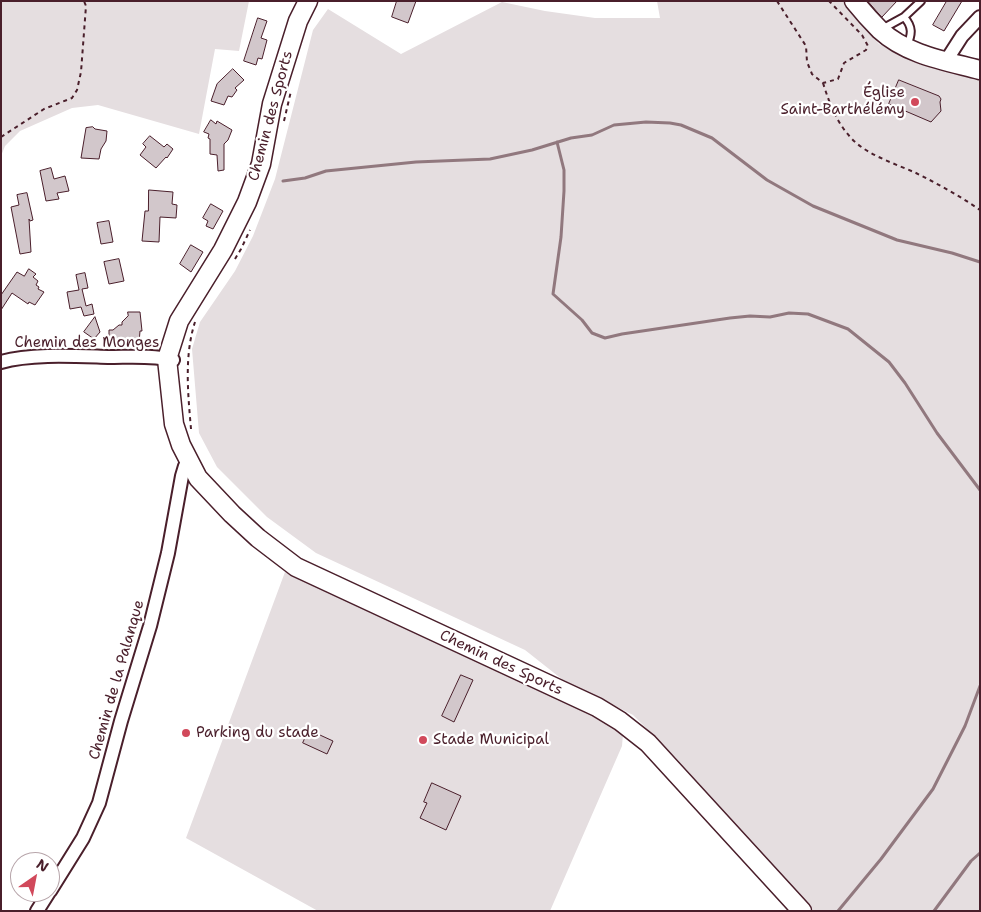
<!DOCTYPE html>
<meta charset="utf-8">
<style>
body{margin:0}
#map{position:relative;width:981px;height:912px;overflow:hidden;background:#fff;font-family:"Shantell Sans",sans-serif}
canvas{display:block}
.frame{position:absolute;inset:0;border:2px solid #4a1f2b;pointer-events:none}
.north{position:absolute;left:10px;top:852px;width:50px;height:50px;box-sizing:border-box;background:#fff;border:1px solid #b7a5aa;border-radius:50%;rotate:33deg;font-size:14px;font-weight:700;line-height:20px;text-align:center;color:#4a1f2b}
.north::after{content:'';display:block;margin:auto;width:18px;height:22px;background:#d1495b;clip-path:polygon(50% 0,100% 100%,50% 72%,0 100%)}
</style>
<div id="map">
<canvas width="981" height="912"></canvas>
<div class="frame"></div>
<div class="north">N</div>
</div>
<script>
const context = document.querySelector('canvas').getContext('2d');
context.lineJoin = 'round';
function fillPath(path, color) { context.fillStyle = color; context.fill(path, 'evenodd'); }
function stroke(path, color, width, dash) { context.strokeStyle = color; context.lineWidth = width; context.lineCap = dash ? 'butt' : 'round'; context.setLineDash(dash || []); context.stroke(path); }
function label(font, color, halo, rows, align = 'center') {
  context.font = font + ' "Shantell Sans",sans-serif'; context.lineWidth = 4.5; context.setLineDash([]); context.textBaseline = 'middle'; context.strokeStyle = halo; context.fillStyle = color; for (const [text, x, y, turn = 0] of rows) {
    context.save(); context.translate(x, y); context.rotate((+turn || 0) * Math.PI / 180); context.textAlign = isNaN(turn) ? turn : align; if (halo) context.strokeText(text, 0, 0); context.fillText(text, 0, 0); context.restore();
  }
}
const green = new Path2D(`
 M1 1H249L239 51 215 49 199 134 98 105 72 108 20 131 5 146 1 156Z
 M657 1H842L879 44 919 64 980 80V911H814L676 758 633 715 563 680 525 650 316 553 267 517 217 467 199 433 192 349 200 322 235 271 253 236 275 179 313 30 328 9 401 54 502 2 545 11 595 18H660ZM900 80 939 96 941 99 939 104 941 107 938 114 934 116 889 104Z
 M285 572 606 722 623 734 622 746 550 911H318L186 838Z`);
const stream = new Path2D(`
 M557 142 564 170V191L561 237 553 294 582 320 592 333 605 338 622 334 730 318 750 316 770 317 789 313 808 314 848 329 889 362 905 383 937 433 980 490
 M283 181 305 178 326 171 416 162 490 159 532 150 571 138 592 135 614 125 646 122 670 123 681 125 712 138 767 180 813 206 897 240 952 253 980 262
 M838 911 881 859 933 789 965 726 980 686
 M934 911 971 861 980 853`);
const building = new Path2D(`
 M397 1H416L408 23 392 17Z
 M868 1H897L882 17Z
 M947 1H962L944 31 933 25Z
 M258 18 267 21 261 38 267 40 262 59 258 58 256 65 244 61Z
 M233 69 244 80 235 88 237 90 232 97 228 96 224 105 211 101 217 84Z
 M899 80 939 96 941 99 940 102 941 111 931 122 889 104Z
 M211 120 216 124 217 121 232 130 228 140 224 144V170L218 171 217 155 210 154V139L208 138 209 134 204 132Z
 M93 127 95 129 107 131 106 141 101 149 99 159 81 158 86 128Z
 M150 136 164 147 167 144 173 149 167 158 166 157 156 168 140 155 146 147 143 144Z
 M51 168 54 179 65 176 69 191 57 193 59 199 46 201 40 171Z
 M149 190 173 192 172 204 177 205 176 218 160 217 159 242 142 241 145 211H148Z
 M27 193 33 220 30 221 29 219 31 252 20 254 11 207 19 205 17 195Z
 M211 204 223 211 213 229 206 226 208 221 203 218Z
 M109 221 113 242 101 244 97 223Z
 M191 245 203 252 191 272 180 264Z
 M119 259 124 281 109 284 104 262Z
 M29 269 36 274 33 277 38 281 36 285 39 287 38 289 44 292 35 305 29 302 28 304 12 293 1 310V295L17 272 24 276Z
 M85 273 88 288 82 289 86 306 92 304 94 314 84 316 81 307 70 309 67 292 79 290 76 275Z
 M128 312H140L142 331H140L139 343H128V345L109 342V330H113L119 325H122V322L128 316Z
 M95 317 100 332 94 339 84 332Z
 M461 675 473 680 454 722 442 716Z
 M309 730 333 741 327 754 303 743Z
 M432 783 461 796 446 830 420 818 427 803 424 802Z`);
const path = new Path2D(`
 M777 1 806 46 807 62 812 74 823 83 838 79 844 63 866 50 868 46 862 35 829 1
 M823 83C830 105 837 124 854 141 870 156 896 164 916 173 938 184 960 196 980 210
 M284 121 291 91
 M1 137 44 109 72 98 77 90 81 72 86 6 84 1
 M235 259 241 249 250 230
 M191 429C188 394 184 356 195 322`);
const lane = new Path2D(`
 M904 17 921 1
 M882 29 904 17C913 27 912 34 907 46`);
const street = new Path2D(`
 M946 61 962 36 980 17
 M1 362C31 353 77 356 108 357 130 357 152 355 173 360
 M50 891 83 838 99 803 121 721 150 626 168 553 182 476 185 466
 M37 911 49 892`);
const secondary = new Path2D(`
 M308 1 298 21 272 104 261 164 247 202 223 250 179 321 167 359 174 424 181 445 198 478 232 514 258 538 296 567 597 707 620 721 648 743 802 911
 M854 1C862 11 871 21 880 30 907 55 946 61 980 70`);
const markers = [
 [915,102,5,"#d1495b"],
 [186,733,5,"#d1495b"],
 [423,740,5,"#d1495b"]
];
const poiNames = [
 ["Église",905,93,"right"],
 ["Saint-Barthélémy",905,110,"right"],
 ["Parking du stade",196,733],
 ["Stade Municipal",433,740]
];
const streetNames = [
 ["Chemin des Sports",271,116,-75],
 ["Chemin des Monges",87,343],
 ["Chemin des Sports",501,663,25],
 ["Chemin de la Palanque",117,680,-74]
];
fillPath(green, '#e5dee0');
stroke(stream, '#91787e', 3);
fillPath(building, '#d2c7cb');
stroke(building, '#4a1f2b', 1);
stroke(lane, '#4a1f2b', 10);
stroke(street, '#4a1f2b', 16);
stroke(secondary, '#4a1f2b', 21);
stroke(path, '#4a1f2b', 2, [4, 4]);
stroke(lane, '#fff', 6);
stroke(street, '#fff', 12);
stroke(secondary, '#fff', 18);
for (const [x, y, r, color] of markers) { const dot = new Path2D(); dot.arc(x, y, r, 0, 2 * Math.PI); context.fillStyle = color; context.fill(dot); stroke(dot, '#fff', 2); }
label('15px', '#4a1f2b', '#fff', poiNames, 'left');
label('15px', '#4a1f2b', '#fff', streetNames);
</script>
